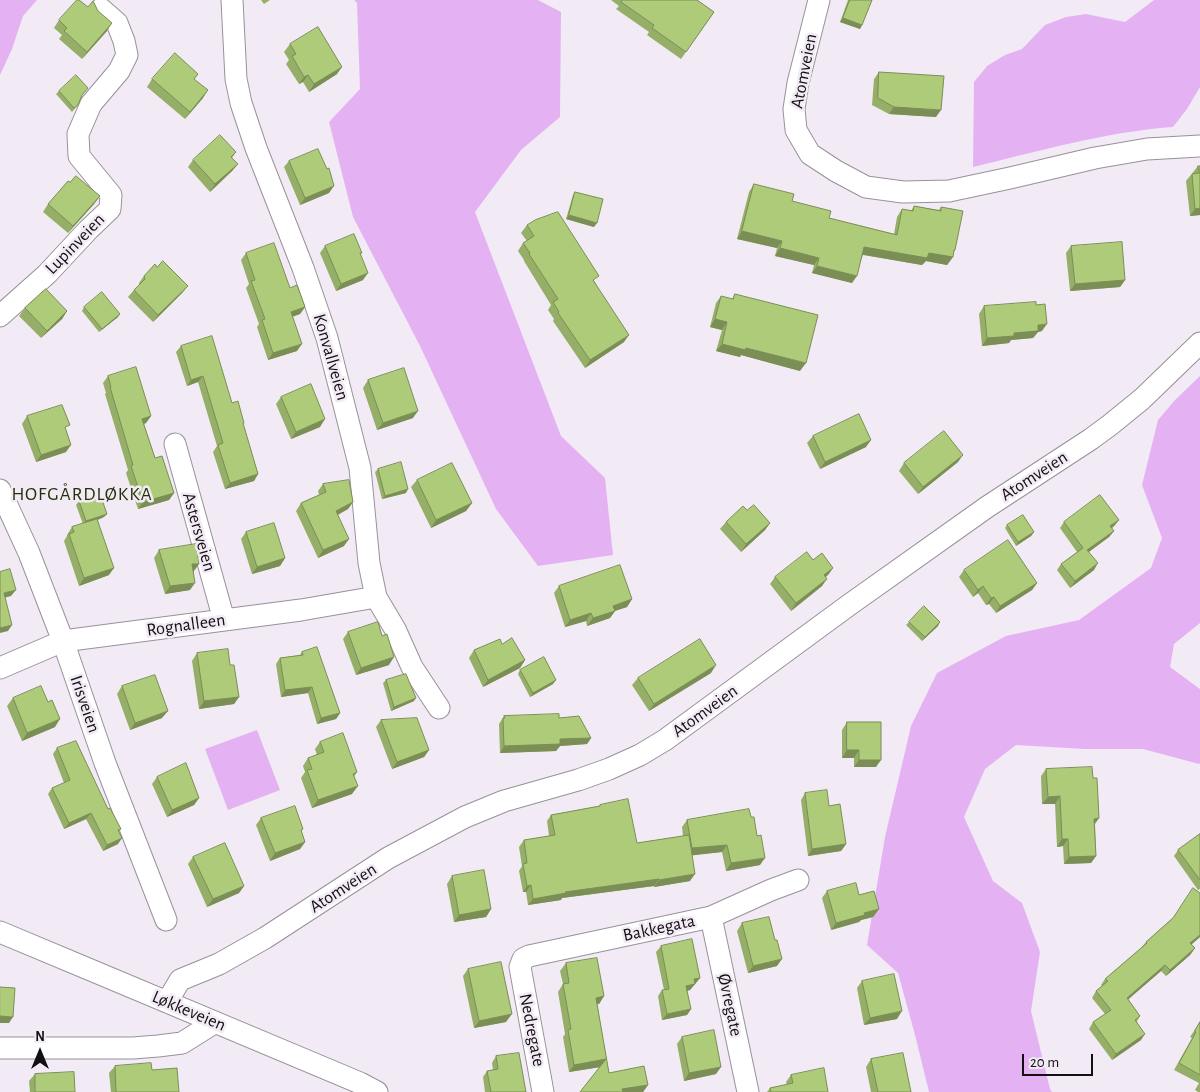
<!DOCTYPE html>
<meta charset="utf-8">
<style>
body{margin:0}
#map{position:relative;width:1200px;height:1092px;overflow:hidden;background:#f2ebf5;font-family:"Alegreya Sans",sans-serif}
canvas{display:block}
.north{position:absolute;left:15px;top:1027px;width:50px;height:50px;-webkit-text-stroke:4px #f2ebf5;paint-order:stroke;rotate:0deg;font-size:14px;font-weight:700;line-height:20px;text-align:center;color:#131014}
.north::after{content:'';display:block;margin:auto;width:18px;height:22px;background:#131014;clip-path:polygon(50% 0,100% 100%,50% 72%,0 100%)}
.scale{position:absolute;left:1022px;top:1054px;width:71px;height:22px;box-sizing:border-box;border:2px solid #131014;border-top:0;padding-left:6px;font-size:15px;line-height:18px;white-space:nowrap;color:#131014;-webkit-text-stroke:4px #f2ebf5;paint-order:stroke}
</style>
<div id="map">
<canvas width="1200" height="1092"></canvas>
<div class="north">N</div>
<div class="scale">20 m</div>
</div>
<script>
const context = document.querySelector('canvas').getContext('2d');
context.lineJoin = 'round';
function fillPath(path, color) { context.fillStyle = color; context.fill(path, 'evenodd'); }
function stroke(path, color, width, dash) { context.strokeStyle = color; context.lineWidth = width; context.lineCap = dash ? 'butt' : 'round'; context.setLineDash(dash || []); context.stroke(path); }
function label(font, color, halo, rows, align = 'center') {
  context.font = font + ' "Alegreya Sans",sans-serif'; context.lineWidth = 5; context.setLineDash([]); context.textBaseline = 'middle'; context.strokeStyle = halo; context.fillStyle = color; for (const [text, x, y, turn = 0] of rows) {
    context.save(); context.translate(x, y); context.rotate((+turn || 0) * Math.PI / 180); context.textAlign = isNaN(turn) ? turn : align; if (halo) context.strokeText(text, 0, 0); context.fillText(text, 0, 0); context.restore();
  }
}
const green = new Path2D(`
 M0 0H37L23 16 12 49 0 75Z
 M354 0H538L561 12 560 117 521 150 475 212 561 436 605 478 613 555 538 566 496 509 420 346 353 217 329 122 360 89 357 3Z
 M1154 0H1200V87L1187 109 1173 127C1105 132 1039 151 973 167L974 82 987 66 1005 55 1022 49 1045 25 1066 17 1086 14 1125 22Z
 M1200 376V623L1174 644 1170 667 1200 689V763L1199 764 1143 749H1084L1016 745 985 769 964 817 993 881 1022 903 1040 952 1031 1011 1050 1089 1052 1092H929L915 1035 898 973 867 945 885 837 911 726 937 673 1006 636 1079 620 1151 568 1162 538 1142 485 1158 420 1175 400Z
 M257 730 280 790 228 810 205 749Z`);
const minor = new Path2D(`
 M232 0 236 79 241 103 256 148 303 268 327 338 360 468 369 563 376 597 395 629 412 667 439 708
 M819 0 798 83 794 109 796 130 810 154 836 171 866 187 903 192 949 191 1010 178 1095 158 1147 149 1200 146
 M0 316 47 274 88 230 110 209 111 195 79 156 78 134 91 104 119 71 127 55 124 41 117 23 101 9
 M175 444 224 620
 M0 490 29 553 63 641 105 763 166 920
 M0 668 63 641 301 610 376 597
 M711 917 748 1092
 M0 932C120 982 239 1033 360 1083L377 1092
 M167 1002 180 980 219 964 265 938 388 858 465 817 504 801 578 780 609 769 640 755 665 740 849 605 987 507 1091 439 1110 425 1142 399 1200 343
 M0 1048H133L158 1046 182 1043 214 1023
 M543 1092 520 967 523 959 529 956 711 917 771 890 798 880`);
const wall = new Path2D(`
 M261 0H270L264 4Z
 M611 0H697L714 12 681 59 647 35 649 32 616 9 619 6Z
 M848 0H872L862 25 860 29 840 22Z
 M59 20 107 31 82 59 59 39 62 35 54 28Z
 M290 44 337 74 309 92 303 82 299 84 286 64 289 60 284 52Z
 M879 72 936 117 889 114 872 105 874 79Z
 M198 74 194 79 203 98 185 119 147 87 152 79Z
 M59 91 82 96 78 105 72 112 56 94Z
 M236 152 232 158 238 164 232 171 210 192 188 167 193 160Z
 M289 161 329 193 300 205 284 167Z
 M1198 166H1200V215L1190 216 1186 181Z
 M754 184 829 218 894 234 897 217 902 209 911 211 914 206 939 210 941 207 955 250 953 253V257L947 265 926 261 922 265 863 255 852 283 812 273 814 265 775 256 777 248 737 239 749 192Z
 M575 192 594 227 566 219 573 195Z
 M100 196 94 204 68 233 43 212 48 204Z
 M527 225 595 282 624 342 585 368 553 321 554 319 548 310 551 305 524 261V260L518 251 523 243 527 241 521 233Z
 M325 246 361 254 363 280 336 291 320 253Z
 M1071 246 1125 280 1120 287 1070 291 1066 253Z
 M246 253 290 288 305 307 300 314 292 317 297 351 268 360 257 327 259 324 246 288 249 284 241 260Z
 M157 267 188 286 182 293 153 322 128 297 134 290 139 285V283L144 276Z
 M735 294 800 371 741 355 740 357 716 351 722 330 710 327 716 303 721 296 732 299Z
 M984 306 1042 331 1038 332 1033 338 1011 340 1009 343 982 346 979 314Z
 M84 307 118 317 99 332 82 311Z
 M25 308 67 311 62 319 41 338 19 316Z
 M181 346 232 403 243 424 258 474 254 481 225 489 213 452 217 446 198 382 187 386 176 352Z
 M108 376 151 416 146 423 144 424 155 458 174 493 169 500 138 509 126 473 128 470 105 394 106 393 103 383Z
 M368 380 413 418 377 430 363 388Z
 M281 397 320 427 291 439 276 404Z
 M27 416 66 431V452L36 462 22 424Z
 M813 436 866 447 820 469 807 443Z
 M958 462 918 494 899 471 904 463Z
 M378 469 406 493 382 499 375 472Z
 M417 480 472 503 466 511 431 528 411 487Z
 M323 484 353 502 348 509 338 515 344 546 318 558 296 511 301 503 319 495 318 491Z
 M79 501 104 517 98 520 109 575 79 586 64 541 67 536V535L72 527 83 524 76 505Z
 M747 510 770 523 765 530 741 552 720 529 726 522Z
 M1119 520 1114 526 1112 528 1114 531 1109 537 1089 552 1094 570 1070 588 1057 570 1061 564 1077 552 1060 528 1064 522Z
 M1007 525 1034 532 1031 536 1016 546 1005 528Z
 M246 532 285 558 280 566 252 574 241 539Z
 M159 550 194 571 190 590 165 594 154 558Z
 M813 560 833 568 826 577 822 586 791 611 770 584 775 577Z
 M964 570 1037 583 1032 590 996 613 989 604 986 605 978 593 973 597 959 577Z
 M559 586 632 599 627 607 615 611 610 618 587 626 586 621 565 627 554 593Z
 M909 622 938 626 922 641 906 625Z
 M348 632 389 665 356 675 343 639Z
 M502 644 525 660 520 668 483 687 469 658 474 650Z
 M302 652 340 713 336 719 317 724 308 693 281 697 276 664 280 658 300 655Z
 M197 653 230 665 239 697 234 704 199 709 192 661Z
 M520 670 553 684 530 697 518 674Z
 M711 673 649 711 632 685 638 678Z
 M386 680 414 701 391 711 383 683Z
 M122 686 162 718 130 730 117 694Z
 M13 698 55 727 22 741 7 706Z
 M504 716 559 718 591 738 587 744 560 746 556 751 500 753 499 724Z
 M381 720 429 750 424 757 392 769 376 727Z
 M847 722 876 767H854V758H842V730Z
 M320 742 357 772 354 777 352 794 312 808 301 778 305 772 303 766 308 758 317 755 315 749Z
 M57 748 108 809 121 829 119 832 118 844 103 851 86 819 64 829 48 794 52 788 64 783 53 754Z
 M1046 769 1093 778 1099 818 1095 824 1096 856 1091 863 1064 864 1063 846 1057 847 1055 804H1042L1041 776Z
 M157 777 199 798 194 805 167 817 152 784Z
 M805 793 829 806 846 844 841 851 808 856 801 800Z
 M600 805 637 843 683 836 682 827 687 820 760 865 726 871 722 852 692 855 690 881 654 887V886L562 898 561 900 528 905 526 892H523L519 871 522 866 519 847 524 840 549 836 547 821 551 815 599 806Z
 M261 818 303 829 301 831 305 842 300 849 270 861 256 825Z
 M1200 834V889L1198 890 1174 856 1178 850Z
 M193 857 244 886 239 893 207 907 188 864Z
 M452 876 491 909 486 917 454 922 447 884Z
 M827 891 859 895 879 909 873 917 861 920 859 922 831 930 822 898Z
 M1200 893V937L1191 945 1195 948 1190 955 1166 976 1161 971 1128 999 1140 1016 1137 1021 1141 1040 1112 1060 1089 1029 1093 1022 1105 1014 1092 998 1096 991 1102 986 1101 985 1105 979 1141 948 1146 942Z
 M742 923 777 966 748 973 737 931Z
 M661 946 700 978 690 990 687 991 691 1009 687 1015 662 1020 658 996 662 990H664L656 952Z
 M566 963 604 996 599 1004H597L609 1073 648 1085 643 1092H580L600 1067 569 1072 563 1037 565 1034 558 992 563 984 560 971Z
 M468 969 506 1022 474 1028 463 976Z
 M862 981 897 1019 864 1025 857 988Z
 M1200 1022V1092H1198L1195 1090 1199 1083 1174 1070 1192 1038 1190 1037Z
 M682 1037 716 1074 684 1081 677 1044Z
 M496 1056 526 1092H485L483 1077 487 1071 493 1070 492 1063Z
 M871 1059 911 1092H871L866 1067Z
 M115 1066 179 1092H111L109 1073Z
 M35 1074 75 1092H30L29 1081Z
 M791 1075 828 1092H767L770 1088 787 1085 786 1082Z`);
const shadedWall = new Path2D(`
 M843 18 862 25 860 29 840 22Z
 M112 23 107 31 82 59 87 52Z
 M342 67 337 74 309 92 314 84Z
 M308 75 303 82 299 84 304 77Z
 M208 90 203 98 185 119 190 112Z
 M894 107 941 110 936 117 889 114Z
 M238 164 232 171 210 192 215 184Z
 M334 186 329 193 300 205 305 198Z
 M100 196 94 204 68 233 73 226Z
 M1200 208V215L1190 216 1195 209Z
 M569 215 597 223 594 227 566 219Z
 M742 231 782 241 777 248 737 239Z
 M864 247 929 253 955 250 950 257H953L947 265 926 261 922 265 859 254Z
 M780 248 819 258 814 265 775 256Z
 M817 266 857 276 852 283 812 273Z
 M368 273 363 280 336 291 341 284Z
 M1125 280 1120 287 1070 291 1075 284Z
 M188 286 182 293 153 322 158 315Z
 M305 307 300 314 286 319 291 312Z
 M67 311 62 319 41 338 47 331Z
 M120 314 118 317 99 332 102 329Z
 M715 319 727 322 722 330 710 327Z
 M1047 324 1042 331 1038 332 1033 338 1011 340 1009 343 982 346 987 338 1014 333 1038 325Z
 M629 335 624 342 585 368 590 360Z
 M302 344 297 351 268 360 273 353Z
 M722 344 746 348 806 363 800 371 741 355 740 357 716 351Z
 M203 376 198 382 187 386 191 380Z
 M418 411 413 418 377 430 383 423Z
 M151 416 146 423 137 426 142 419Z
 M325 419 320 427 291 439 296 432Z
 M871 440 866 447 820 469 825 462Z
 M71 445 66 452 36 462 41 455Z
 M963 455 958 462 918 494 923 487Z
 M258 474 254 481 225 489 230 483Z
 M408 489 406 493 382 499 385 496Z
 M174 493 169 500 138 509 143 502Z
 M353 502 348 509 331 518 336 511Z
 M472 503 466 511 431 528 436 520Z
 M107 514 104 517 83 525 86 521Z
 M1119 520 1114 526 1106 533 1110 526Z
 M770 523 765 530 741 552 746 544Z
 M1114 531 1109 537 1083 556 1087 550Z
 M1034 532 1031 536 1016 546 1018 542Z
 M349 539 344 546 318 558 323 550Z
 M285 558 280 566 252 574 257 567Z
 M1098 563 1094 570 1070 588 1075 581Z
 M192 564H199L194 571 187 572Z
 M114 568 109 575 79 586 84 578Z
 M833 568 828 575 819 582 824 575Z
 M827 579 822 586 791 611 796 603Z
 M195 583 190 590 165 594 170 586Z
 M1037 583 1032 590 996 613 1000 606Z
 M983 586 978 593 973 597 978 590Z
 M16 590 11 596 0 599 4 593Z
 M994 597 989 604 986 605 991 598Z
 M632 599 627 607 608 613 613 606Z
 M615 611 610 618 587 626 593 618Z
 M591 613 586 621 565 627 570 620Z
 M940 622 938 626 922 641 925 637Z
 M12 625 8 631 0 633V628Z
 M394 657 389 665 356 675 361 668Z
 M525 660 520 668 483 687 488 680Z
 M716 665 711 673 649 711 654 704Z
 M556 680 553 684 530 697 533 693Z
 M312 687 308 693 281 697 285 690Z
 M239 697 234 704 199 709 204 701Z
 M416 698 414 701 391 711 394 707Z
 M168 711 162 718 130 730 135 723Z
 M340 713 336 719 317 724 321 718Z
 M60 719 55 727 22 741 27 733Z
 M591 738 587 744 560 746 556 751 500 753 504 746 560 739Z
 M429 750 424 757 392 769 397 762Z
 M847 750H859L854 758H842Z
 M859 760H881L876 767H854Z
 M358 786 352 794 312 808 318 800Z
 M1060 796 1055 804H1042L1048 797Z
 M199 798 194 805 167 817 172 810Z
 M91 813 86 819 64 829 69 823Z
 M1099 818 1093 826 1094 819Z
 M122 838 118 844 103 851 107 845Z
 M1062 839H1068L1063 846 1057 847Z
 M305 842 300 849 270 861 275 853Z
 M846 844 841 851 808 856 812 849Z
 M727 845 722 852 687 856 692 848Z
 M1096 856 1091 863 1064 864 1069 857Z
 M765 858 760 865 726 871 731 863Z
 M695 874 690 881 654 887 659 880Z
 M659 879 654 886 562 898 561 900 528 905 533 899 565 892Z
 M531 885 526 892H523L527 886Z
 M244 886 239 893 207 907 213 899Z
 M491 909 486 917 454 922 459 915Z
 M879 909 873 917 861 920 859 922 831 930 836 923 864 913Z
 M1200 935V937L1186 949 1190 943Z
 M1195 948 1190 955 1166 976 1170 970Z
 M782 959 777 966 748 973 753 966Z
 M1165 965 1161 971 1123 1004 1127 998Z
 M700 978 690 990 682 992 686 986 694 979Z
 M604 996 599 1004 591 1005 596 998Z
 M691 1009 687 1015 662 1020 667 1014Z
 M902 1011 897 1019 864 1025 870 1018Z
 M512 1014 506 1022 474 1028 479 1021Z
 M0 1016 13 1017 9 1023H0Z
 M1145 1034 1141 1040 1112 1060 1116 1054Z
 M606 1059 601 1067 569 1072 574 1065Z
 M721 1067 716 1074 684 1081 689 1073Z
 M648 1085 643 1092H620L622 1089Z`);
const building = new Path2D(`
 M77 0H79L88 7 93 1 98 11 112 23 87 52 64 31 67 28 59 20Z
 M623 0H697L714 12 686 52 652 28 654 25 621 2Z
 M850 0H872L862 25 843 18Z
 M318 27 342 67 314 84 308 75 304 77 292 56 296 54 290 44Z
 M175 53 198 74 194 79 208 90 190 112 152 79Z
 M879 72 944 76 941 110 894 107 878 98Z
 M76 75 88 88 82 95 78 105 74 108 59 91Z
 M220 135 236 152 231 157 238 164 215 184 193 160Z
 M318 149 327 169 329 168 334 186 305 198 289 161Z
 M1198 166H1200V208L1195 209 1192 174 1199 173Z
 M76 176 100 196 73 226 48 204 68 181 70 182Z
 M754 184 794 194 792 201 831 211 829 218 897 235 902 209 913 211 914 206 941 211V207L963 211 955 250H954L953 257 929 253 927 258 864 247 857 276 817 266 819 258 780 248 782 241 742 231Z
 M575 192 603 199 597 223 569 215Z
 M558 212 599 276 593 280 629 335 590 360 558 313 559 312 553 302 558 299 529 254 530 253 523 243 534 236 527 225 535 220Z
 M354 234 362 253H360L368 273 341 284 325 246Z
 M1122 242 1125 280 1075 284 1071 246Z
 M274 243 290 288 297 285 305 307 291 312 302 344 273 353 262 320 265 319 251 281 255 280 246 253Z
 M163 261 188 286 158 315 134 290 145 279 144 276 155 264 157 267Z
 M46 289 67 311 47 331 25 308Z
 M102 292 120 314 102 329 84 307Z
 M735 294 818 315 806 363 746 348 745 350 722 344 727 322 715 319 721 296 733 299Z
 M1036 302V305L1045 304 1047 324 1038 325V331L1014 333V336L987 338 984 306Z
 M212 336 232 403 238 401 244 423H243L258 474 230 483 218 445 223 443 203 376 191 380 181 346Z
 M136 367 151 416 142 419 155 458 162 456 174 493 143 502 131 466 133 465 110 387H111L108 376Z
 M404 368 418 411 383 423 368 380Z
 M311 384 325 419 296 432 281 397Z
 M62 405 70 425 65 427 71 445 41 455 27 416Z
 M859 414 871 440 825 462 813 436Z
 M944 431 963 455 923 487 904 463Z
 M401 462 408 489 385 496 378 469Z
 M452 463 472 503 436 520 417 480Z
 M349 480 353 502 336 511 349 539 323 550 301 503 326 492 323 484Z
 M100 494 107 514 86 521 79 501Z
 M1100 495 1119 520 1110 526 1114 531 1087 550 1098 563 1075 581 1061 564 1083 548 1064 522Z
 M754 505 770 523 746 544 726 522 743 506 747 510Z
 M1023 515 1034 532 1018 542 1007 525Z
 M97 519 114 568 84 578 69 534 74 532 72 527Z
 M274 523 285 558 257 567 246 532Z
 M1008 540 1037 583 1000 606 994 597 991 598 983 586 978 590 964 570Z
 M196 544 199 564H192L195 583 170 586 159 550Z
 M807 552 813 560 822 553 833 568 824 575 827 579 796 603 775 577Z
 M620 565 632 599 613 606 615 611 593 618 591 613 570 620 559 586Z
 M10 569 16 590 4 593 12 625 0 628V572Z
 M924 606 940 622 925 637 909 622Z
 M378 622 382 636 387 634 394 657 361 668 348 632Z
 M512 638 525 660 488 680 474 650 500 639 502 644Z
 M700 639 716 665 654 704 638 678Z
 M317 647 340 713 321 718 312 687 285 690 280 658 303 655 302 652Z
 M228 649 230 665H234L239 697 204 701 197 653Z
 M544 657 556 680 533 693 520 670Z
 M406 674 416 698 394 707 386 680Z
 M155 675 168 711 135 723 122 686Z
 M41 686 48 702 52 700 60 719 27 733 13 698Z
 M559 714V718L579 716 591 738 560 739V744L504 746 503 718H505L504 716Z
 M417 718 429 750 397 762 381 720Z
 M847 722H881V760H859V750H847Z
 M343 733 357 772 353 774 358 786 318 800 307 770 312 769 308 758 324 752 320 742Z
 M76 741 108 809 110 808 121 829 118 830 122 838 107 845 91 813 69 823 52 788 70 780 57 748Z
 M186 763 199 798 172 810 157 777Z
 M1092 767 1093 778H1097L1099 818 1094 819 1096 856 1069 857 1068 839H1062L1060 796 1048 797 1046 769Z
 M827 790 829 806 840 804 846 844 812 849 805 793Z
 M628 799 637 843 689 835 695 874 659 880V879L565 892 566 893 533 899 531 885 527 886 523 864 527 863 524 840 555 835 551 815 600 806V805Z
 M295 806 303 829 301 830 305 842 275 853 261 818Z
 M749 809 751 817H754L757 836 761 835 765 858 731 863 727 845 692 848 687 820Z
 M1200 834V880L1178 850Z
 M225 843 244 886 213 899 193 857Z
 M484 870 491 909 459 915 452 876Z
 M856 883 859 895 874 891 879 909 864 913 865 915 836 923 827 891Z
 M1193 888 1200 893V935L1190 943 1195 948 1170 970 1165 965 1127 998 1140 1016 1135 1020 1145 1034 1116 1054 1093 1022 1111 1010 1096 991 1108 981 1105 979 1147 943 1146 942 1173 918Z
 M769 917 775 940H777L782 959 753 966 742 923Z
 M692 939 700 978 694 979 695 984 686 986 691 1009 667 1014 662 990 669 989 661 946Z
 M597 958 604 996 596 998 609 1073 644 1066 648 1085 622 1089 623 1092H580L606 1059 574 1065 568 1030 571 1029 563 984 569 983 566 963Z
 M501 962 512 1014 479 1021 468 969Z
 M894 974 902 1011 870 1018 862 981Z
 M0 987 15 988 13 1017 0 1016Z
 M1200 1022V1075L1179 1063 1196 1032 1195 1031Z
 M714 1030 721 1067 689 1073 682 1037Z
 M519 1053 526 1092H491L487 1071 498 1069 496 1056Z
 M903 1053 911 1092H878L871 1059Z
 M151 1063 152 1070 177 1068 179 1092H116L115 1066Z
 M824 1068 828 1092H771L770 1088 793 1083 791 1075Z
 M74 1072 75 1092H35V1074Z`);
const streetNames = [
 ["Atomveien",804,71,-79],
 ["Lupinveien",75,244,-46],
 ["Konvallveien",331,357,74],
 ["Atomveien",1034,476,-33],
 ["Astersveien",199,532,74],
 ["Rognalleen",186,625,-8],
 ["Irisveien",85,704,71],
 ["Atomveien",705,711,-36],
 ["Atomveien",343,888,-33],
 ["Bakkegata",659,928,-12],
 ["Øvregate",730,1005,78],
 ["Løkkeveien",189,1011,23],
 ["Nedregate",532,1030,79]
];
const neighbourhoodNames = [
 ["HOFGÅRDLØKKA",82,494]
];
fillPath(green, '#e4b2f3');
stroke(minor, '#98919a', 23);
stroke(minor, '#fff', 21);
fillPath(wall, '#96af68');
fillPath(shadedWall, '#7a8e55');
fillPath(building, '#aecb79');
stroke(building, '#7a8e55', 1);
label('18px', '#131014', '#f2ebf5', streetNames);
context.letterSpacing = '1px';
label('19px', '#25310b', '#f2ebf5', neighbourhoodNames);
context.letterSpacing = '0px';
</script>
